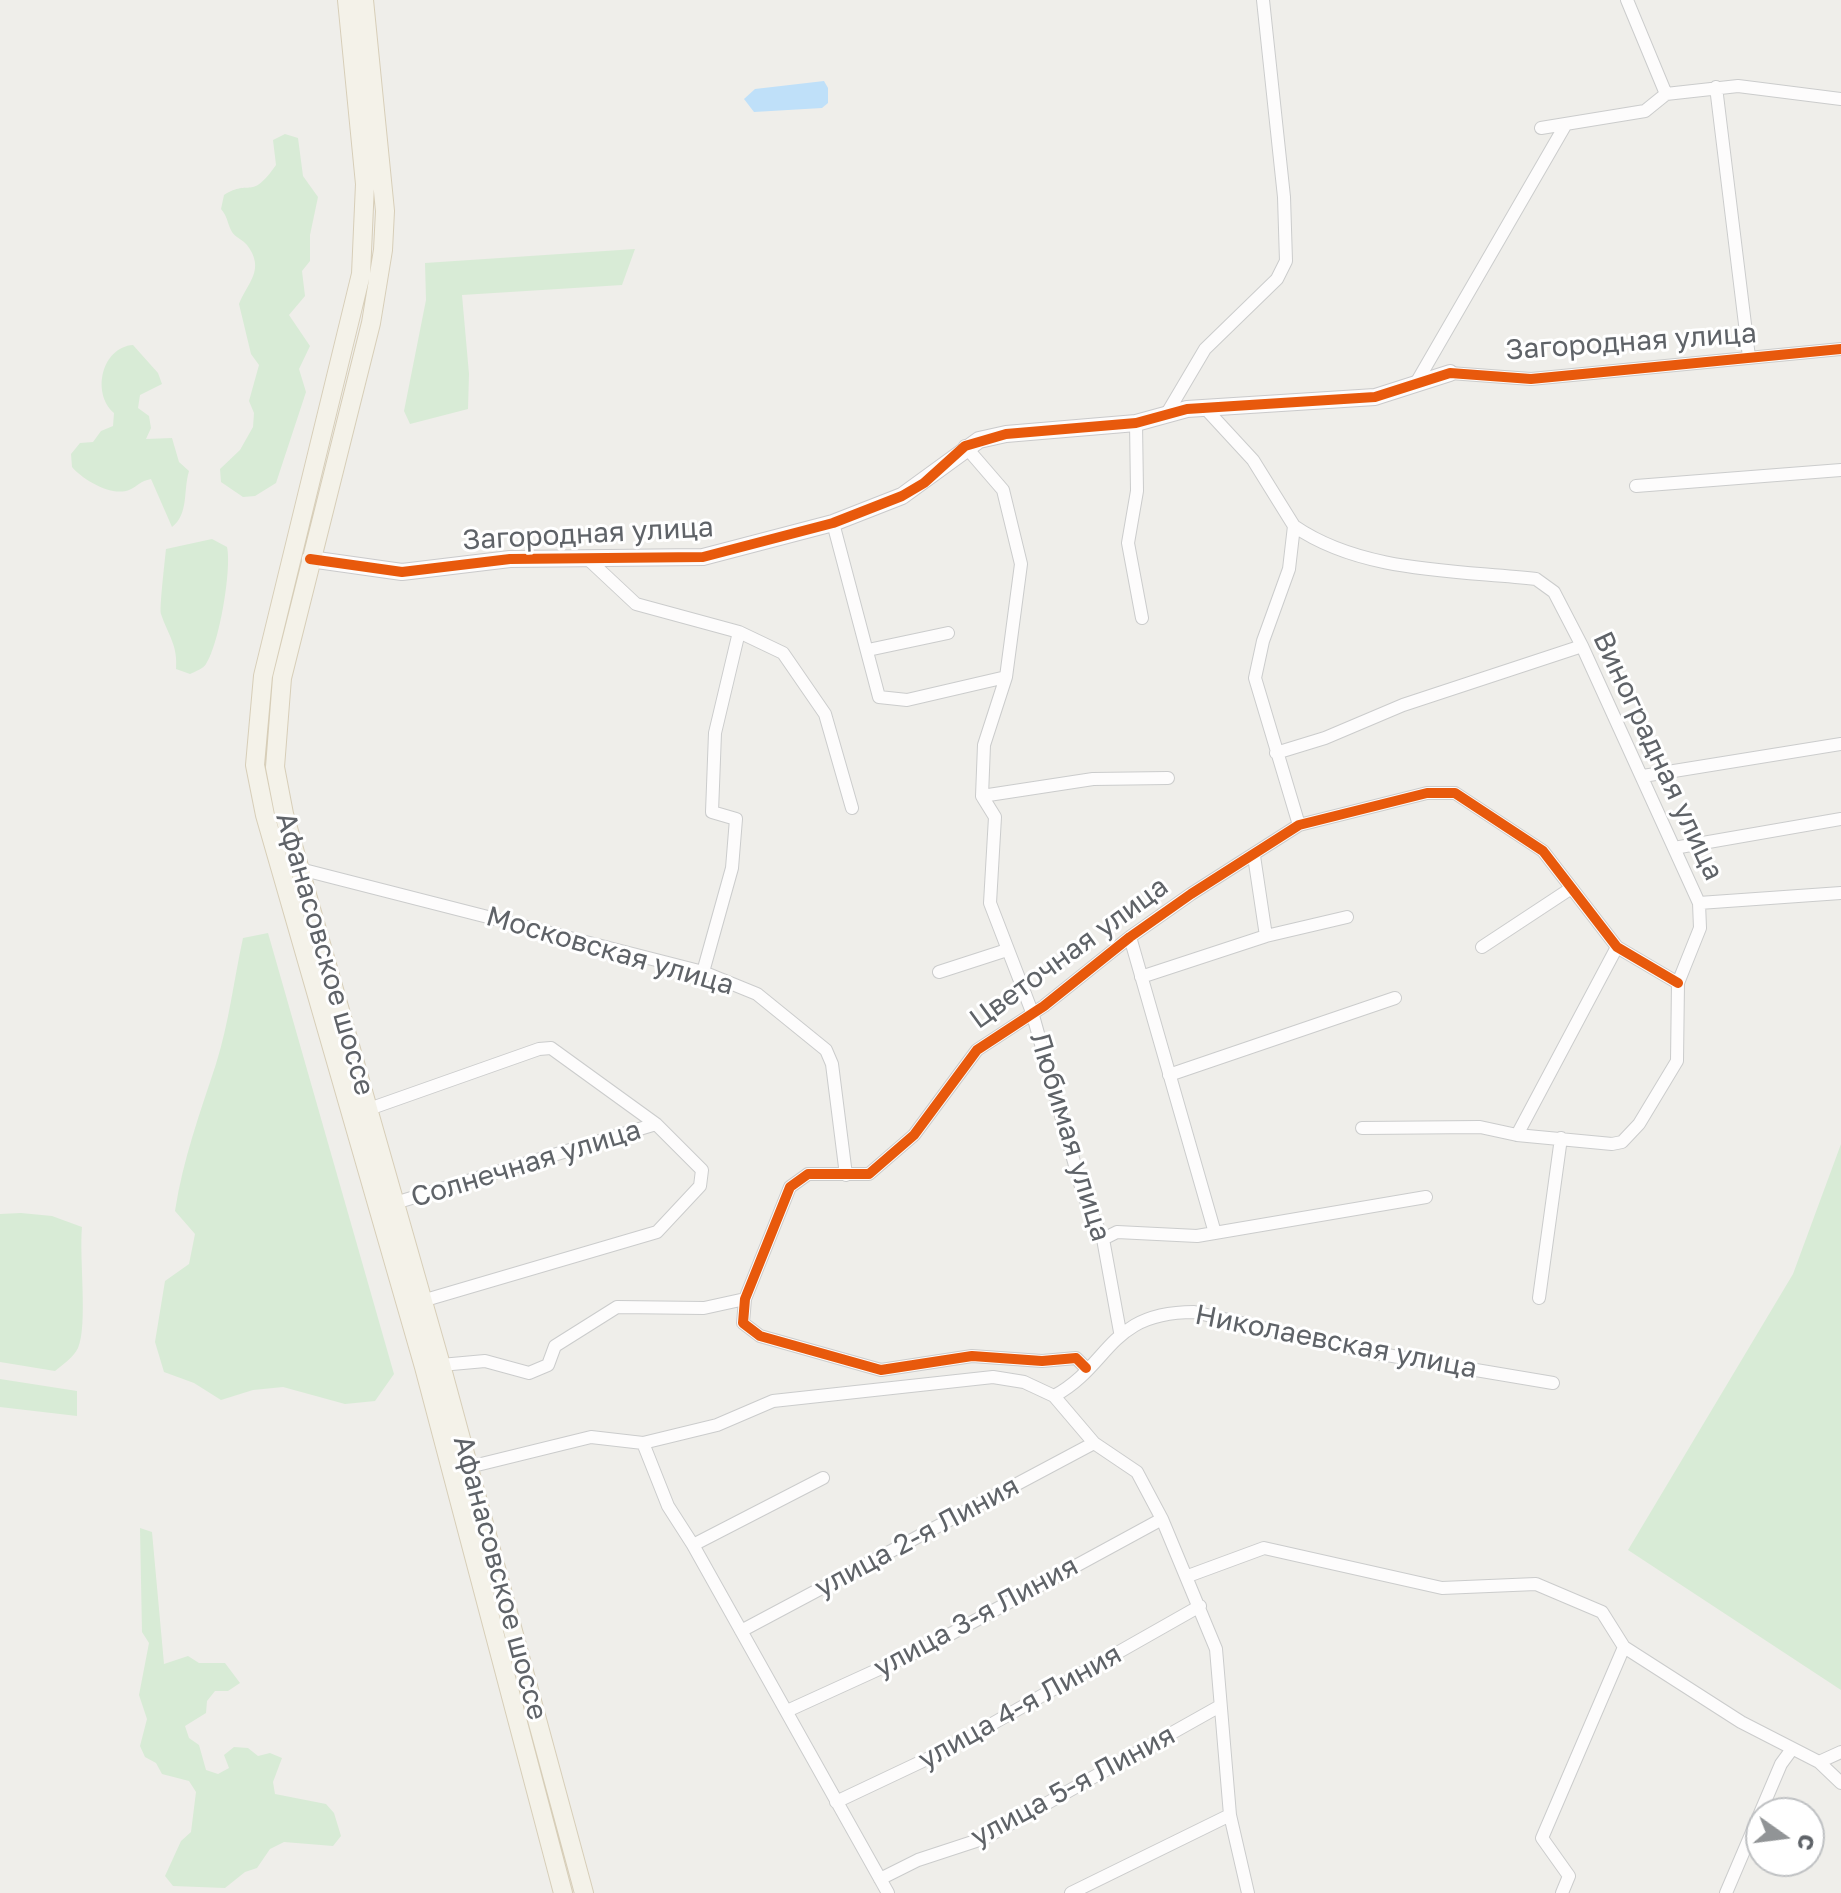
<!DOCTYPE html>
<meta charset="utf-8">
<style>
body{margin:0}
#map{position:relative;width:1841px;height:1893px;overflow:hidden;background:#efeeea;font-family:"Golos Text",sans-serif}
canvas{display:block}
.north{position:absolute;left:1745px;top:1797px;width:80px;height:80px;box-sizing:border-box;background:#fff;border:2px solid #bfc1c3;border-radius:50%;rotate:104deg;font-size:22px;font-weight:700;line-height:32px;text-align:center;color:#5f6368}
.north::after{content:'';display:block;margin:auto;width:28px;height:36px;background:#919496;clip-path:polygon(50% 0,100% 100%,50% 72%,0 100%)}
</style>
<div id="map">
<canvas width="1841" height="1893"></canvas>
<div class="north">С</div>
</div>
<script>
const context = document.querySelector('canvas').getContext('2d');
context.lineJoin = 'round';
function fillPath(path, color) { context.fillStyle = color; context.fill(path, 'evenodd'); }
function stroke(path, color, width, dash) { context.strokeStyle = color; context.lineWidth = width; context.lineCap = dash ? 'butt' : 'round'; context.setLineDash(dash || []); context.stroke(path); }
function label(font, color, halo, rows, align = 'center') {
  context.font = font + ' "Golos Text",sans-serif'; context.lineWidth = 6; context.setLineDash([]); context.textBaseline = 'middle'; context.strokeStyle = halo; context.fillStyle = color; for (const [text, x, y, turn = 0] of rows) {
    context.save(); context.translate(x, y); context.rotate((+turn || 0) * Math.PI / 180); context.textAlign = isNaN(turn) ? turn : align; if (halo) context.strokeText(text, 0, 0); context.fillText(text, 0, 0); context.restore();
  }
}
const green = new Path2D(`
 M285 134 298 138 303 176 318 197 310 235V261L302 271 305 296 289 315 310 346 299 369 306 392 276 483 255 496 243 497 221 482 220 469 240 450 253 427 254 413 249 401 259 365 251 354 239 304C247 283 266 270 247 245 243 240 235 237 232 232 227 223 228 217 221 209L224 195C251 178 250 202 276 165L273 140Z
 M635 249 622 285 462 295 469 374 468 409 410 424 404 411 426 300 425 263Z
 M133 345 158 373 162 384 140 395 138 408 149 416 151 428 146 439 172 438 179 462 189 471C183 491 189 514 172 527L151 479C140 481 138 486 129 490 111 497 82 479 72 467L71 454 80 443 93 442 101 431 113 426 114 413C91 393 102 347 133 345Z
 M212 539 227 547C232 569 219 645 206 664 203 669 196 671 190 674L176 669C178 645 168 635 161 614 159 610 165 559 166 549Z
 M268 933 394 1374 375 1401 345 1404 283 1387 253 1390 221 1400 194 1383 164 1372 155 1342 165 1281 189 1264 195 1234 175 1211C183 1159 200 1113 216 1064 229 1023 234 979 243 938Z
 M1841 1144V1690L1628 1550 1793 1274Z
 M21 1213 52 1216 82 1227C79 1257 88 1326 78 1348 74 1357 62 1365 55 1371L0 1362V1214Z
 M0 1379 77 1391V1416L0 1407Z
 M140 1528 152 1532 164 1664 188 1656 199 1663H225L240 1683 228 1691H215L207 1701 206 1713 185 1726 189 1738 199 1745 206 1770 218 1774 229 1768 224 1755 234 1747 248 1748 258 1756 270 1753 282 1758 273 1782 275 1794 326 1804 334 1813 341 1836 333 1846 284 1842 270 1849 257 1868 245 1872 225 1888 173 1886 165 1876 181 1841 191 1832 196 1792 189 1781 162 1774 156 1763 145 1757 140 1746 147 1719 139 1695 149 1643 142 1632Z`);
const water = new Path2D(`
 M824 81 828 88V103L822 108 754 112 744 99 755 89Z`);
const street = new Path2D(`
 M1627 0 1666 94
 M1716 87 1749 357
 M1666 94 1738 86 1841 99
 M1541 128 1645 111 1666 94
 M1450 373 1531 379 1841 349
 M1415 385 1566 124
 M1205 408 1253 460 1294 526 1289 569 1263 641 1255 678 1299 825
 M1166 415 1205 349 1277 279 1286 261 1284 197 1263 0
 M1136 423 1137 491 1128 543 1142 618
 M965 446 1003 490 1021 564 1006 677 984 745 982 796 995 817 990 903 1032 1012 1083 1194 1103 1239 1120 1332
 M1636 486 1841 470
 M833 523 879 697 907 700 1006 677
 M1294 526C1362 573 1456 570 1536 579L1554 592 1582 646 1699 903 1700 928 1678 983 1677 1061 1639 1124 1622 1142 1612 1144 1517 1135 1480 1127 1362 1128
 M589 560 636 604 739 632 783 653 825 714 852 808
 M868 650 948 633
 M1276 753 1325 738 1403 705 1582 646
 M1643 776 1841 744
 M982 796 1093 779 1168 778
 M1674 848 1841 819
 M1254 856 1266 936
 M300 869 703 972 757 994 826 1050 832 1064 846 1175
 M1699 903 1841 893
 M1130 937 1215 1233
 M1482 947 1570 889
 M703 972 732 868 736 819 712 812 715 733 739 632
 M939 972 1007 950
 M1141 977 1266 936 1347 917
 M1169 1075 1395 998
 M369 1109 539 1049 551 1048 656 1124 702 1170 700 1186 657 1232 422 1301
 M1517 1135 1617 947
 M395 1203 656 1124
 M1103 1239 1117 1232 1197 1236 1426 1197
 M1539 1298 1561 1138
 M441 1365 485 1361 529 1373 548 1365 555 1346 617 1307 704 1308 745 1299
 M1086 1368 1076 1358 1042 1361 972 1356 881 1370 760 1336 743 1323 745 1299 790 1187 808 1174H869L914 1135 977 1050 1044 1006 1130 937 1191 894 1299 825 1427 793H1455L1543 851 1617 947 1678 983
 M1054 1396C1111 1365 1108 1312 1194 1312L1363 1351 1553 1383
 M643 1443 668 1506 693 1545 888 1893
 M469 1467 591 1437 643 1443 717 1425 773 1401 993 1377 1024 1382 1054 1396 1094 1443 1137 1472 1162 1519 1216 1649 1230 1815 1248 1893
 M693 1545 823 1478
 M1188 1576 1264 1548 1442 1588 1536 1584 1602 1612 1624 1647 1741 1722 1819 1762 1841 1783
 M741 1631 1094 1443
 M787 1711 923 1649 1162 1519
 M1819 1762 1841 1752
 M836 1802 946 1750 1200 1606
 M880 1879 918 1860 985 1838 1220 1706
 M1071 1893 1230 1815
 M1562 1893 1569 1876 1542 1838 1624 1647
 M1726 1893 1781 1764 1792 1749`);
const secondary = new Path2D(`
 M310 559 402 572 510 559 703 557 833 523 902 496 979 440 1006 434 1136 423 1187 409 1375 397 1450 373`);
const primary = new Path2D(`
 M347 0 365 184 361 274 263 676 255 765 265 815 424 1367 563 1893
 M364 0 385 211 383 250 371 323 282 678 275 767 284 814 441 1365 584 1893`);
const cycleway = new Path2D(`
 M310 559 402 572 510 559 703 557 833 523 902 496 924 483 965 446 1006 434 1136 423 1187 409 1375 397 1450 373 1531 379 1841 349
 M1086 1368 1076 1358 1042 1361 972 1356 881 1370 760 1336 743 1323 745 1299 790 1187 808 1174H869L914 1135 977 1050 1044 1006 1130 937 1191 894 1299 825 1427 793H1455L1543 851 1617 947 1678 983`);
const streetNames = [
 ["Загородная улица",1631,342,-4],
 ["Загородная улица",588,534,-3],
 ["Виноградная улица",1658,756,65],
 ["Московская улица",610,951,16],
 ["Цветочная улица",1069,953,-36],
 ["Афанасовское шоссе",325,954,74],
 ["Любимая улица",1070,1137,73],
 ["Солнечная улица",526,1164,-17],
 ["Николаевская улица",1336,1342,11],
 ["улица 2-я Линия",917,1537,-28],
 ["Афанасовское шоссе",500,1578,75],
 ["улица 3-я Линия",976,1617,-28],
 ["улица 4-я Линия",1020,1707,-29],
 ["улица 5-я Линия",1073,1786,-28]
];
fillPath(green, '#d8ebd6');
fillPath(water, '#bfe0f9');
stroke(street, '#cbcccc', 14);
stroke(secondary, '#cacacb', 18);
stroke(primary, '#d7ceb8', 20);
stroke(street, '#fdfcfc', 12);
stroke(secondary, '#fdfcfc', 16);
stroke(primary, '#f4f2e9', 18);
stroke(cycleway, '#e8590c', 10);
label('28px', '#5f6368', '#fff', streetNames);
</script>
